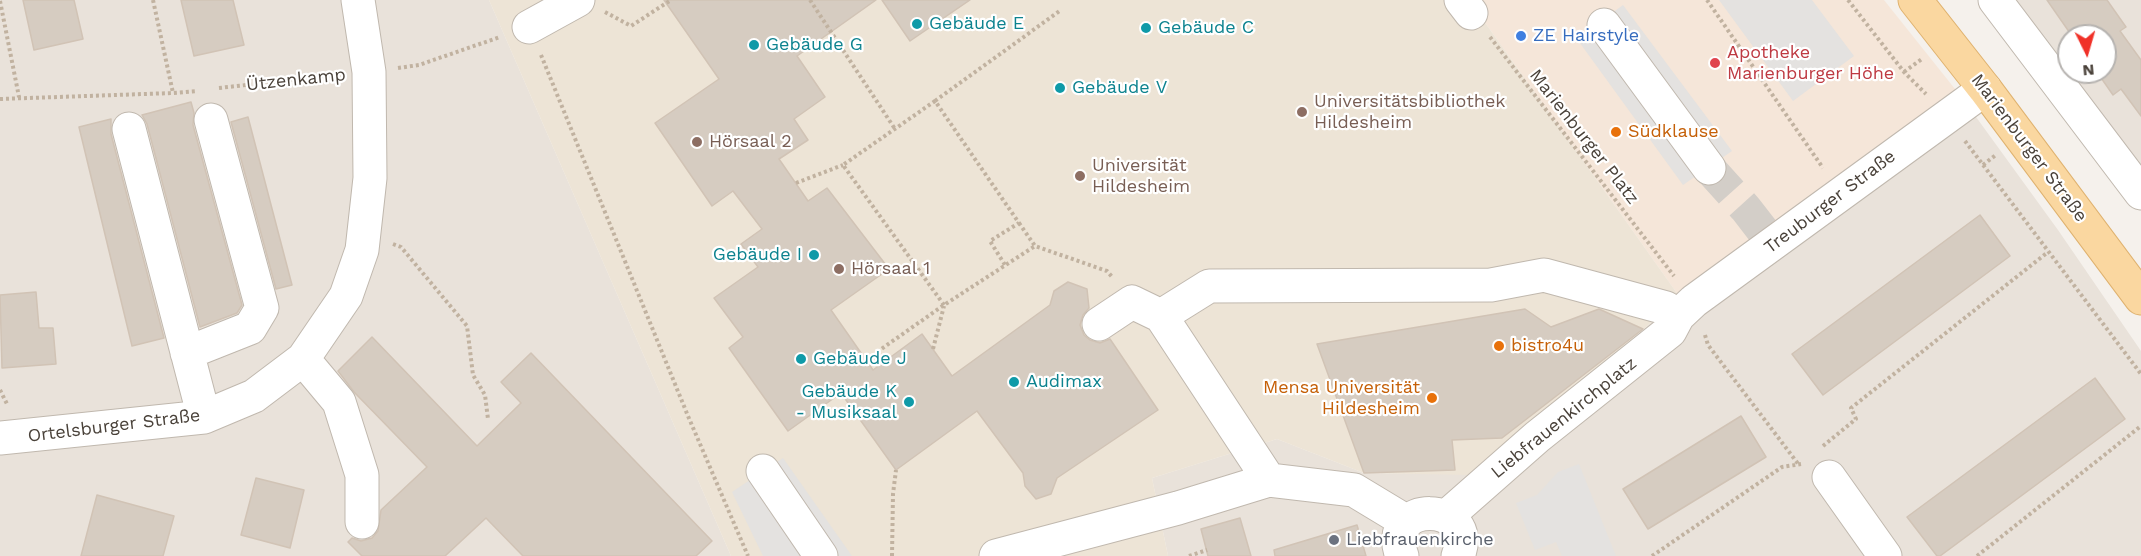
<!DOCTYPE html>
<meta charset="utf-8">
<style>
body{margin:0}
#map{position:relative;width:2141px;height:556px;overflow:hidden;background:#f5f1ec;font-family:"Work Sans",sans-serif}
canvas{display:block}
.north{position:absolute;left:2057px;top:24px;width:60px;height:60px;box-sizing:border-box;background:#fff;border:2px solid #b6b3b0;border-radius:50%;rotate:175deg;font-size:16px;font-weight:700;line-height:24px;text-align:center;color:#494139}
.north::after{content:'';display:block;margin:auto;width:21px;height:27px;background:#f03128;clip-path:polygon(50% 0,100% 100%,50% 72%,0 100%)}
</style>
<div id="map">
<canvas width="2141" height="556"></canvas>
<div class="north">N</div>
</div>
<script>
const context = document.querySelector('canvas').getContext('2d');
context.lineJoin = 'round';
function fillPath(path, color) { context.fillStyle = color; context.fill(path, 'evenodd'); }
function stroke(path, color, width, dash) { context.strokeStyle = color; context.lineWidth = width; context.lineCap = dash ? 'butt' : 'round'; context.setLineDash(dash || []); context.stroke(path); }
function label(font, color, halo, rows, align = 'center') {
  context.font = font + ' "Work Sans",sans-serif'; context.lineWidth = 4.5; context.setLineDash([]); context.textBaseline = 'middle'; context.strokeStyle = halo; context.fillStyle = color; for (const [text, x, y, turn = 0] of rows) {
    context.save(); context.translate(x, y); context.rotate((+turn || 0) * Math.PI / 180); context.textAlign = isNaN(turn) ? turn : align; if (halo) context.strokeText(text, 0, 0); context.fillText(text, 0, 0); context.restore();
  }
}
const residential = new Path2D(`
 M0 0H489L731 556H0Z
 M1983 0H2141V210ZM2069 36H2105V72H2069Z
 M1963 99 2058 230 2141 351V556H1168L1152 478 1277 439 1364 473 1471 474 1644 329 1679 296Z`);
const commercial = new Path2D(`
 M1469 0H1884L1963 99 1679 296Z`);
const education = new Path2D(`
 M489 0H1469L1679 296 1644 329 1471 475 1364 473 1277 439 1152 478 1168 556H731Z`);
const parking = new Path2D(`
 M1719 0H1812L1854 56 1793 101Z
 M1623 5 1732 151 1683 185 1577 39Z
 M783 458 852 556H763L732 492Z
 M1579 464 1616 556H1562L1556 542 1535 550 1516 503 1537 495 1558 472Z`);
const building = new Path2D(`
 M23 0H74L83 39 34 50Z
 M181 0H233L244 45 194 56Z
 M664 0H876L797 56 825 97 794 119 808 140 779 159 808 201 827 188 889 269 831 310 873 370 922 334 952 376 1050 305 1054 291 1068 282 1087 289 1089 308 1083 315 1080 325 1084 335 1090 340 1100 343 1110 339 1158 410 1057 478 1051 494 1036 499 1025 486 1023 473 977 411 896 470 841 393 788 431 729 348 743 337 714 298 758 267 741 244 762 229 733 191 712 206 655 123 719 79Z
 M882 0H970L910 41Z
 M2047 0H2107L2126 27 2120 31 2141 60V116L2121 89 2113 95 2097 72H2105V36H2072Z
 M191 102 194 113 193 125 242 305 237 313 200 327 147 124 142 115Z
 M248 117 292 285 276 289 231 122Z
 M111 119V134L164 338 132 346 79 127Z
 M1980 215 2010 256 1823 395 1792 354Z
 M36 292 39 328H53L56 364 2 368 0 295Z
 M1525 309 1551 327 1599 309 1643 329 1502 438 1452 440 1455 470 1364 473 1317 344Z
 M372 337 477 446 521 403 501 382 531 353 712 541 696 556H523L486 518 445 556H362L348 542 352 538 361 541 372 538 378 531 381 510 427 467 354 392 338 371Z
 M2095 378 2125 419 1940 556H1937L1907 517Z
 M1741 416 1766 457 1648 529 1623 489Z
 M256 478 304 490 290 548 241 535Z
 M97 495 174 516 163 556H81Z
 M1240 518 1251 556H1208L1201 529Z
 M1357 525 1366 556H1275L1274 550Z`);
const minorTunnel = new Path2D(`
 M1709 168 1746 209 1773 244`);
const path = new Path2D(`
 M153 0 173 93
 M810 0 895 129
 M1707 0 1823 168
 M1848 0 1904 72 1926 94
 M0 1 19 97
 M605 12 631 26 671 0
 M1490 37 1674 276
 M541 55 688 416 748 556
 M398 68 419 65 500 37
 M1904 72 1922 59
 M219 88 337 75
 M0 99 173 93 197 91
 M935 101 1061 10
 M1965 141 2141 374
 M1983 165 1997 154
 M796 183 843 165
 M1019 223 1035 246 1107 271 1113 278
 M393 244 401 247 467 326 473 375 485 395 488 419
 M944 305 843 165 935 101 1019 223 990 241 1005 265
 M1705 335 1708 345 1799 465
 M933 349 944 306
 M885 361 877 352 944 305 1035 246
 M0 390 8 406
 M1823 446 1856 419 1851 408 2048 252
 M892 556 893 494 896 470
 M1189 556 1207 550
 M1652 556 1782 467 1801 464
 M1977 556 2141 426`);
const minor = new Path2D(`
 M1461 0 1471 13
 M1995 0 2141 193
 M1604 25 1709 168
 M529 27 578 0
 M129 129 204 417
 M1161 316 1209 286 1491 285 1544 275 1666 308 1678 316
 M1099 324 1132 302 1161 316 1269 480
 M187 353 250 328 262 308 211 120
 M303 359 339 402 362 475V522
 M0 438 204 417 254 396 303 359 346 296 362 250 370 178 369 72 358 0
 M763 471 821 556
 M1829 477 1885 556
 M1446 517 1537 437 1670 331 1678 316 1694 301 1985 89
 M996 556 1178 508 1269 480 1354 490 1407 522
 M1402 556C1379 499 1481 500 1458 556`);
const major = new Path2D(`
 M1915 0 1985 89 2141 298`);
const markers = [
 [917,24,6,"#0f9aa8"],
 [1146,28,6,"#0f9aa8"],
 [1521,36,6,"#3f7fe0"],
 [754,45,6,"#0f9aa8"],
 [1715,63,6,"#e0444e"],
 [1060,88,6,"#0f9aa8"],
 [1302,112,6,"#8d6e63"],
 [1616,132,6,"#e8710a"],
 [697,142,6,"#8d6e63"],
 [1080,176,6,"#8d6e63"],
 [814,255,6,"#0f9aa8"],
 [839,269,6,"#8d6e63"],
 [1499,346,6,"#e8710a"],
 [801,359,6,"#0f9aa8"],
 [1014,382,6,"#0f9aa8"],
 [1432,398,6,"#e8710a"],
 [909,402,6,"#0f9aa8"],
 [1334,540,6,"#6b7280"]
];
const cultureNames = [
 ["Gebäude E",929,24],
 ["Gebäude C",1158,28],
 ["Gebäude G",766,45],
 ["Gebäude V",1072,88],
 ["Gebäude I",802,255,"right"],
 ["Gebäude J",813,359],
 ["Audimax",1026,382],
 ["Gebäude K",897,392,"right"],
 ["- Musiksaal",897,413,"right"]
];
const shopNames = [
 ["ZE Hairstyle",1533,36]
];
const healthNames = [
 ["Apotheke",1727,53],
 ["Marienburger Höhe",1727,74]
];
const streetNames = [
 ["Ützenkamp",296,80,-6],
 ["Marienburger Platz",1584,137,52],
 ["Marienburger Straße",2029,148,53],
 ["Treuburger Straße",1830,202,-37],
 ["Liebfrauenkirchplatz",1564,418,-39],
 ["Ortelsburger Straße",114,426,-7]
];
const educationNames = [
 ["Universitätsbibliothek",1314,102],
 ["Hildesheim",1314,123],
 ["Hörsaal 2",709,142],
 ["Universität",1092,166],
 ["Hildesheim",1092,187],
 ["Hörsaal 1",851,269]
];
const foodNames = [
 ["Südklause",1628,132],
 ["bistro4u",1511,346],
 ["Mensa Universität",1420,388,"right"],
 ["Hildesheim",1420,409,"right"]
];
const worshipNames = [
 ["Liebfrauenkirche",1346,540]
];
fillPath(residential, '#e9e2da');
fillPath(commercial, '#f5e6d9');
fillPath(education, '#ede4d6');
fillPath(parking, '#e4e2e0');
fillPath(building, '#d6ccc1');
stroke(building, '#d1c3b5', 1.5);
stroke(minorTunnel, '#d3cec8', 33, [33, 16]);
stroke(minor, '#c0b8ae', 35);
stroke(major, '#dfb26f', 35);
stroke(path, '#c1b2a0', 4, [3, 3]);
stroke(minor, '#fff', 33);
stroke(major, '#fad7a0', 33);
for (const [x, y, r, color] of markers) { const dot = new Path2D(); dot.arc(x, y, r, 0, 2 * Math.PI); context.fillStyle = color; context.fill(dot); stroke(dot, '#fff', 2); }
label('18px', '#0d838f', '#fff', cultureNames, 'left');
label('18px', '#366cbe', '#fff', shopNames, 'left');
label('18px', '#be3a42', '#fff', healthNames, 'left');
label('18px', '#494139', '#fff', streetNames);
label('18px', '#785e54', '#fff', educationNames, 'left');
label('18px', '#c56008', '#fff', foodNames, 'left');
label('18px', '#5b616d', '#fff', worshipNames, 'left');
</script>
